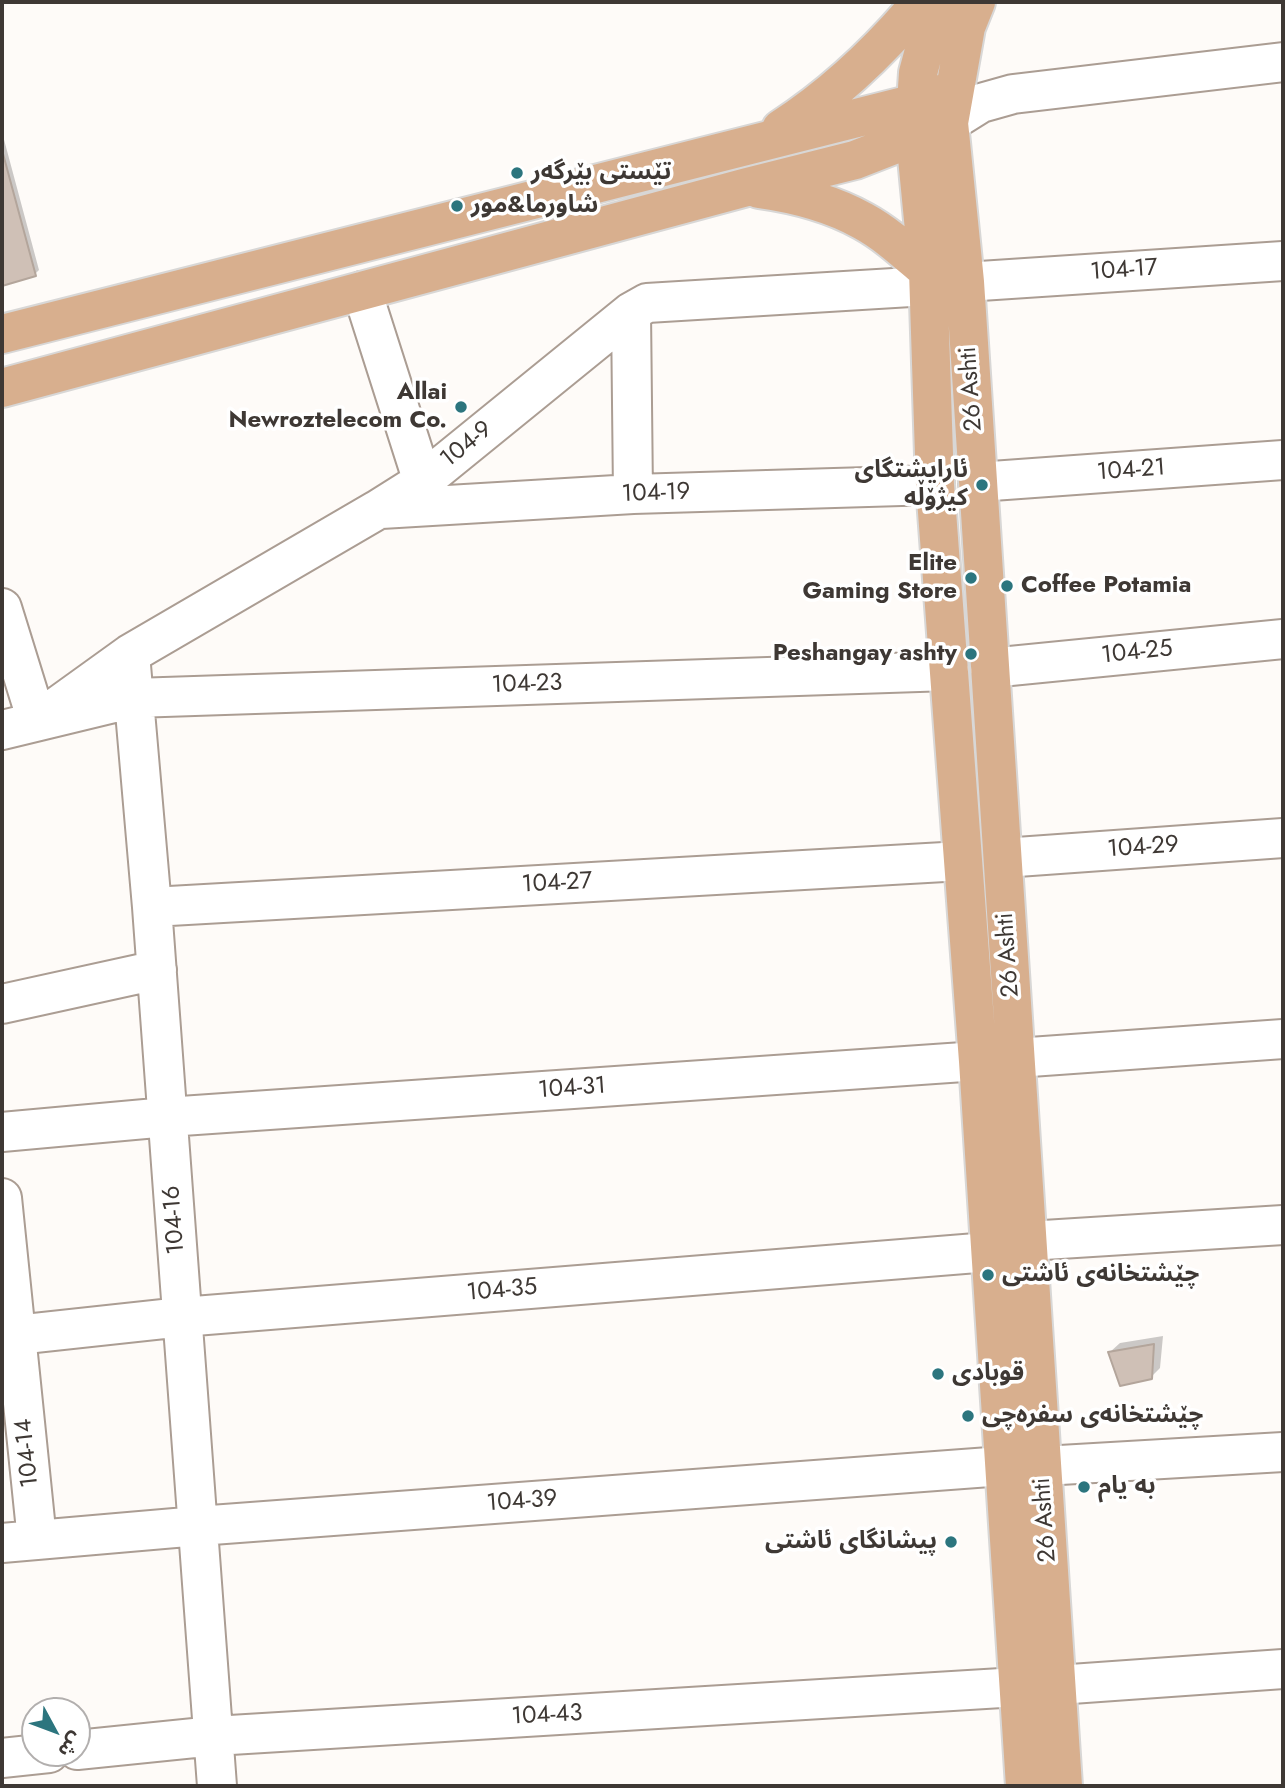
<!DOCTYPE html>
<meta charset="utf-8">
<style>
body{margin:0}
#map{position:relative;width:1285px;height:1788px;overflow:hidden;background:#fefbf8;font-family:Jost,"Noto Sans Arabic",sans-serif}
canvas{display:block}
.frame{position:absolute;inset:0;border:4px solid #3e3834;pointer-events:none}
.north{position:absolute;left:21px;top:1697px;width:70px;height:70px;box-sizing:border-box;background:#fff;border:2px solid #b2afae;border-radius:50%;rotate:131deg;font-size:19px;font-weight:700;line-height:28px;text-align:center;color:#3e3834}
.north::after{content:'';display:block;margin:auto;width:24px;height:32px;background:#2c757e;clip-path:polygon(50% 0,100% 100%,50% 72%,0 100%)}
</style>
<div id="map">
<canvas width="1285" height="1788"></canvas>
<div class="frame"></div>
<div class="north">ش</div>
</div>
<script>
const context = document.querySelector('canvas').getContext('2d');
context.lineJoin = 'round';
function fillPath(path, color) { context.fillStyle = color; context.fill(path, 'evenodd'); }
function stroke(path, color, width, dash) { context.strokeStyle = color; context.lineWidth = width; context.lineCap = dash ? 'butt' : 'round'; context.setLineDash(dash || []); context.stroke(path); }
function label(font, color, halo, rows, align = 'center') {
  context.font = font + ' Jost,"Noto Sans Arabic",sans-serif'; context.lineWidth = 7; context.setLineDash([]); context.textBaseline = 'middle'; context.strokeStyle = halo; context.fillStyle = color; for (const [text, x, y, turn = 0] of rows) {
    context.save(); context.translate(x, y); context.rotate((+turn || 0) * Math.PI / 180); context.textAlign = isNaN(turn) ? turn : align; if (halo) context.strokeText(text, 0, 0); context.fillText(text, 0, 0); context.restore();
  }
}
const shadow = new Path2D(`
 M2 132 39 270 35 274 2 284Z
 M1163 1336 1160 1368 1151 1377 1110 1352 1120 1343Z`);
const building = new Path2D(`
 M2 150 36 276 2 286Z
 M1154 1344 1152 1379 1120 1386 1108 1352Z`);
const minor = new Path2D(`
 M949 123 981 103 1013 94 1283 62
 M965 282 1283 261
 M362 291 430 504
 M631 312 633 494
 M978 482 1283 460
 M381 509 633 494 935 485
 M2 608 37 721 130 654 377 510 423 481 631 312 647 303 927 286
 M130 654 152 907 217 1786
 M990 668 1283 639
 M2 730 134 698 949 671
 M1003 858 1283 838
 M152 907 962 861
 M2 1004 157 970
 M1016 1058 1283 1039
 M2 1132 167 1117 978 1061
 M2 1198 37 1540
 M1028 1241 1283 1225
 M16 1335 182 1317 989 1252
 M2 1543 198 1526 1003 1466H1043L1283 1452
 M1057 1685 1283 1669
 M77 1750 214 1736 1018 1687
 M2 1758 49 1753`);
const major = new Path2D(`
 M937 2 918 73 916 103 915 137 928 271 935 485 978 1061 1025 1786
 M976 2 966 27 949 123 965 282 1063 1786
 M781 129C835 94 880 51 921 2
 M759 189C795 194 831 203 863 221 887 234 907 253 928 271
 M2 334 916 103 939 94
 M2 388 747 187 855 160 937 128`);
const markers = [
 [517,173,7,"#2c757e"],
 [457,206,7,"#2c757e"],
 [461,407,7,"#2c757e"],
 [982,485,7,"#2c757e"],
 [971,578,7,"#2c757e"],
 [1007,586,7,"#2c757e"],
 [971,654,7,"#2c757e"],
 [988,1275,7,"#2c757e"],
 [938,1374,7,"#2c757e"],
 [968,1416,7,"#2c757e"],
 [1084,1487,7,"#2c757e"],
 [951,1542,7,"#2c757e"]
];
const poiNames = [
 ["تێستی بێرگەر",531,173],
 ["شاورما&مور",471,206],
 ["Allai",447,393,"right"],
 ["Newroztelecom Co.",447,421,"right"],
 ["ئارایشتگای",968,471,"right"],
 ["کیژۆڵە",968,499,"right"],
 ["Elite",957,564,"right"],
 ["Gaming Store",957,592,"right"],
 ["Coffee Potamia",1021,586],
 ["Peshangay ashty",957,654,"right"],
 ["چێشتخانەی ئاشتی",1002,1275],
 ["قوبادی",952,1374],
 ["چێشتخانەی سفرەچی",982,1416],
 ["به يام",1098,1487],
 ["پیشانگای ئاشتی",937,1542,"right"]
];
const streetNames = [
 ["104-17",1124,271,-4],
 ["26 Ashti",972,389,-94],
 ["104-9",467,445,-39],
 ["104-21",1131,471,-4],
 ["104-19",656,494,-2],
 ["104-25",1137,653,-6],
 ["104-23",527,685,-2],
 ["104-29",1143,848,-4],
 ["104-27",557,884,-3],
 ["26 Ashti",1009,955,-94],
 ["104-31",572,1089,-4],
 ["104-16",175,1220,-94],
 ["104-35",502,1291,-5],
 ["104-14",28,1453,-96],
 ["104-39",522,1502,-4],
 ["26 Ashti",1046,1520,-94],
 ["104-43",547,1716,-3]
];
fillPath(shadow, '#0003');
fillPath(building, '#cfc0b6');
stroke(building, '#b3a59b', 2);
stroke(minor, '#ab9d93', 42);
stroke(major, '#d8d7d6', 42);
stroke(minor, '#fff', 38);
stroke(major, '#d8af8e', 38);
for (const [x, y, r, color] of markers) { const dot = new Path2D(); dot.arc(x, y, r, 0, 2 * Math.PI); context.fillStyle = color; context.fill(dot); stroke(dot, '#fff', 2.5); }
label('bold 24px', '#3e3834', '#fff', poiNames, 'left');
label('24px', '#3e3834', '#fff', streetNames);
</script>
